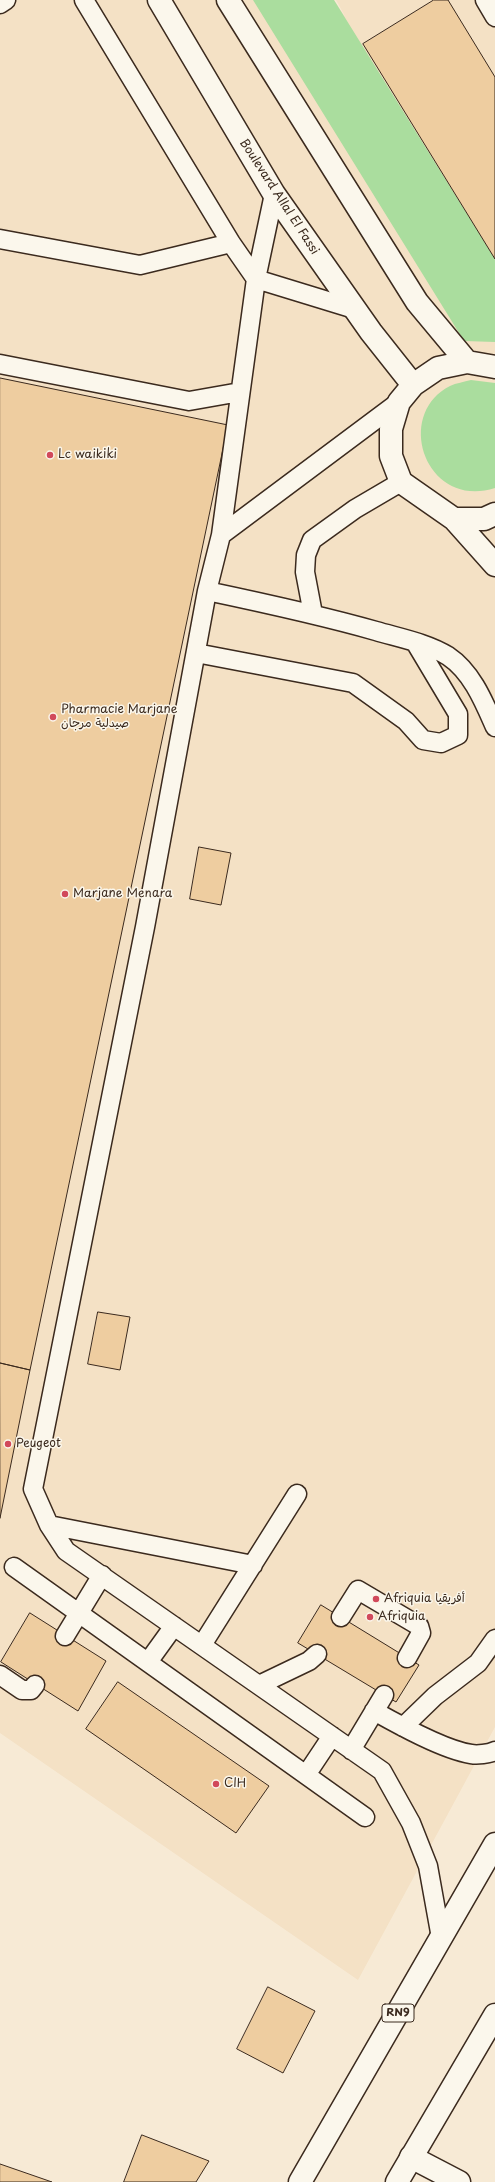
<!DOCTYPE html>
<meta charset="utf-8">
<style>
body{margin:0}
canvas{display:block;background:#f7ead5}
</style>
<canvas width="495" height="2182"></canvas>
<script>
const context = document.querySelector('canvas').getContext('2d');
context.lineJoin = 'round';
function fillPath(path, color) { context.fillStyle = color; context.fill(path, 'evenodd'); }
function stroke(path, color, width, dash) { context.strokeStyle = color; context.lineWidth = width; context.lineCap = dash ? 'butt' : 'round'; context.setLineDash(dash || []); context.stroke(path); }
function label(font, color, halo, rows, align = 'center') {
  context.font = font + ' "Playpen Sans","Playpen Sans Arabic",sans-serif'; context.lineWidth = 3; context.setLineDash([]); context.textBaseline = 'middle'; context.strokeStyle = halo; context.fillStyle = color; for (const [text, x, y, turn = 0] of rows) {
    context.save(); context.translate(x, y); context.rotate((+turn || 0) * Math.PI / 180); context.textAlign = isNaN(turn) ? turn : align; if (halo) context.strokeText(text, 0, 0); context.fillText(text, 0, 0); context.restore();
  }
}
const built = new Path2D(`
 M0 0H334L346 18 336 0H495V1727L358 1980 0 1733Z`);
const green = new Path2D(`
 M253 0H334L495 259V342L464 341Z
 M471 380 495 383V488C426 510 393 415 450 386 456 383 464 382 471 380Z`);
const building = new Path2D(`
 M434 0H448L495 77V259L363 44Z
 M0 378 228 425 30 1370 0 1363Z
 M199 847 231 853 221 905 190 899Z
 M98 1312 130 1317 120 1370 88 1364Z
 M0 1363 30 1370 0 1518Z
 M321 1605 419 1665 396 1702 298 1643Z
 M30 1613 106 1661 78 1711 1 1662Z
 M118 1682 269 1786 236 1833 86 1729Z
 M268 1987 315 2011 283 2073 237 2049Z
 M142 2135 209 2161 196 2182H124Z
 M0 2164 52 2182H0Z`);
const service = new Path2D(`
 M84 0 231 243 256 279 354 309
 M485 0 495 17
 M0 4 6 0
 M0 239 140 265 231 243
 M0 364 189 401 240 392
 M399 402 221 535 207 591 145 927 33 1489 49 1525 66 1551 382 1771 411 1823 428 1866 441 1938
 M221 535 256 279 274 194
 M207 591C264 603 320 615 376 631 400 638 427 643 448 656 472 672 484 702 495 727
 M313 614 305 572 306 555 312 540 355 509 401 482
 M196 653 353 683 406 721 423 740 441 743 458 735V714L415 642
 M49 1525 253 1565
 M14 1567 365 1817
 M341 1617 358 1590 419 1626 421 1633 407 1658
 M65 1636 102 1575
 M202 1645 297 1494
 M148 1662 174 1626
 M0 1675 22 1690H31L35 1685
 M259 1685 309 1661 317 1654
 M374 1711C399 1725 444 1750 471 1754 477 1755 489 1754 495 1751
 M403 1727 435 1696 478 1663 495 1639
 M351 1750 384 1695
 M306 1775 332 1736`);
const minor = new Path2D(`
 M411 2157 459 2182`);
const secondary = new Path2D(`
 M159 0 274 194 371 332 413 385
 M228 0 417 302 467 362
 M495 367 467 362 438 368 413 385 399 402 391 429V456L401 482 454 519 495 565
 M454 519H484L495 514`);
const primary = new Path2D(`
 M300 2182 495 1844
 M397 2182 495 2015`);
const markers = [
 [50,455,4,"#d1495b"],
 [53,717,4,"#d1495b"],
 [65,894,4,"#d1495b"],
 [8,1444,4,"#d1495b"],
 [376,1599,4,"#d1495b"],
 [370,1617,4,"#d1495b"],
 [216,1784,4,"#d1495b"]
];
const shields = [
 [398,2013,32]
];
const shieldNames = [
 ["RN9",398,2013]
];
const streetNames = [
 ["Boulevard Allal El Fassi",279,197,57]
];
const poiNames = [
 ["Lc waikiki",58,455],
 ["Pharmacie Marjane",61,710],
 ["صيدلية مرجان",61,724],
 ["Marjane Menara",73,894],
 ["Peugeot",16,1444],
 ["Afriquia أفريقيا",384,1599],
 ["Afriquia",378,1617],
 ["CIH",224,1784]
];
fillPath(built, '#f4e1c5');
fillPath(green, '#aadd9e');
fillPath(building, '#eecda0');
stroke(building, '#3b2a1e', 1);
stroke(service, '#3b2a1e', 21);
stroke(minor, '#3b2a1e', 25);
stroke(secondary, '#3b2a1e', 25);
stroke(primary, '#3b2a1e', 25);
stroke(service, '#fbf7ec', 18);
stroke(minor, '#fbf7ec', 22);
stroke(secondary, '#fbf7ec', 22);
stroke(primary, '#fbf7ec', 22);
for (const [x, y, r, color] of markers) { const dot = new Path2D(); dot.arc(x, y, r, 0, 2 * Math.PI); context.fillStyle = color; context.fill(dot); stroke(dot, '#fbf7ec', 1.5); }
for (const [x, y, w] of shields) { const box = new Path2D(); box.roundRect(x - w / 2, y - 9, w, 18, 3); context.fillStyle = '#fbf7ec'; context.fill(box); stroke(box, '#3b2a1e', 1); }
label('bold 11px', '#3b2a1e', null, shieldNames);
label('12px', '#3b2a1e', '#fbf7ec', streetNames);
label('12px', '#3b2a1e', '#fbf7ec', poiNames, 'left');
</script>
